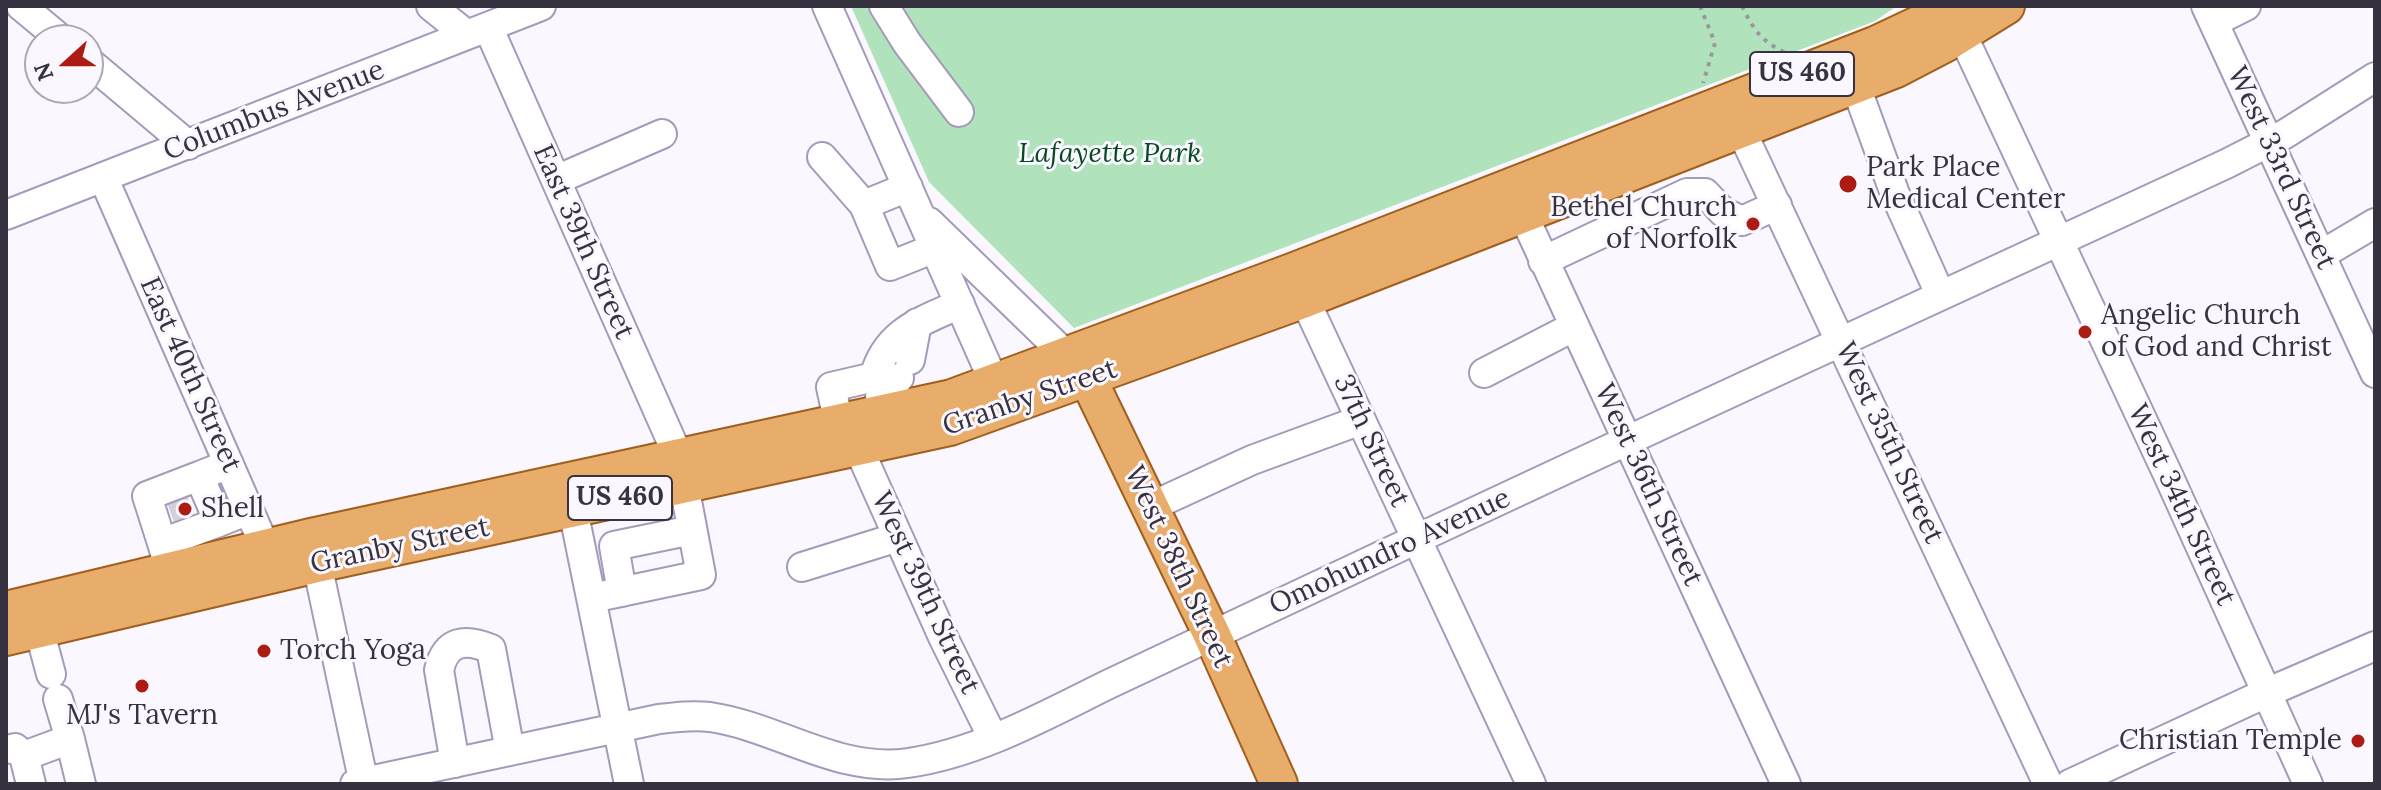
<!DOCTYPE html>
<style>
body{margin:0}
#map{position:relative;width:2381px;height:790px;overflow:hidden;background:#faf7fe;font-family:Lora,serif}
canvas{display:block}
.frame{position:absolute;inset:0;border:8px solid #373240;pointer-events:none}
.north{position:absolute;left:24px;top:24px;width:80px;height:80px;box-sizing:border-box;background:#faf7fe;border:2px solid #aca8b2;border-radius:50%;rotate:249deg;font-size:22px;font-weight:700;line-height:32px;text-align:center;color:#373240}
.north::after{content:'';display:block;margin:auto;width:28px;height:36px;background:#ad1c14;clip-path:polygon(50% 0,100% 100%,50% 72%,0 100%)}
</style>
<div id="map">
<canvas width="2381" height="790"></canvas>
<div class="frame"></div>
<div class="north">N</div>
</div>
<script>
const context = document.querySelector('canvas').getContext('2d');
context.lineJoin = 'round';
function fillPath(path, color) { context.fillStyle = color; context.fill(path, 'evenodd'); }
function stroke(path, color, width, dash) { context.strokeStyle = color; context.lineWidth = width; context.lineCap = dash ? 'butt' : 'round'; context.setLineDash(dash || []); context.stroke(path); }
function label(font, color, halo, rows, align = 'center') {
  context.font = font + ' Lora,serif'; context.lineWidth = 6; context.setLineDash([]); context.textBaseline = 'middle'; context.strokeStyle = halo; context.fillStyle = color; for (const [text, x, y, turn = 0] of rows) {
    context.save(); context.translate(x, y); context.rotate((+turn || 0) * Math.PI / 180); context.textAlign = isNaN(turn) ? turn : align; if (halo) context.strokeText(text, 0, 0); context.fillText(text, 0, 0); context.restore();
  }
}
const green = new Path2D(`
 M851 6H1897L1875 21 1074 328 929 182Z`);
const minorTunnel = new Path2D(`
 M170 511 190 504`);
const path = new Path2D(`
 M1700 6 1715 43 1703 83
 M1742 6C1753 29 1761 41 1784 52`);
const minor = new Path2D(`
 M21 6 62 40
 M431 6 467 35
 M827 6 995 384
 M884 6 907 43 959 112
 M2206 6 2375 373
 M1953 15 2169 477 2308 784
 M2214 22 2246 6
 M488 27 679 458
 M88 61 188 145
 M1855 84 1895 194 1940 294
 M1732 111 2048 784
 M822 157 864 205
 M103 177 273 565
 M556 180 662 134
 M908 187 864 205 890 266 935 248
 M1515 197 1786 784
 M6 215 541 6
 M929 222 1068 357
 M2321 255 2375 223
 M1543 261 1687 193H1705L1723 212 1742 221 1777 205
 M1296 281 1531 784
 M910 360 917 323
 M1484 373 1573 327
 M880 398 899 378
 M839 424 831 387 874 377C887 331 920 322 960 304
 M858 447 943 637 993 738
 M229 464 199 476 219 522 249 510
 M569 490 629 784
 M1150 507 1252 460 1361 420
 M162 543 147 496 199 476
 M313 545 364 784
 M167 560 162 543 219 522
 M802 567 898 537
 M622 592 614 546 692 530
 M592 598 701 575 684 485
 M34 629 43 644 51 674
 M58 699 70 739
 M11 749 15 748 24 756 31 784
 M24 756 70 739 81 784
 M455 763 439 670C446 640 465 638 491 649L510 751
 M355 784 659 719C676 717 693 715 710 717 778 727 837 773 908 763 978 753 1044 716 1107 685 1182 649 1257 614 1332 579 1629 438 1928 302 2226 164L2285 134 2375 77
 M2070 784 2266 693 2375 646`);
const major = new Path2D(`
 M1072 361 1088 379 1212 635 1279 784
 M6 610 311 537 952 398 1292 272 1875 45 1958 6
 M6 637 317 564 950 427 1305 299 1896 69 1946 43 2006 6`);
const markers = [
 [1848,184,10,"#ad1c14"],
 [1753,224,8,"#ad1c14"],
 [2085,332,8,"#ad1c14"],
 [185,509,8,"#ad1c14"],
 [264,651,8,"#ad1c14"],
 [142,686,8,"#ad1c14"],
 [2358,741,8,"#ad1c14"]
];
const shields = [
 [1802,74,104],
 [620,498,104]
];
const shieldNames = [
 ["US 460",1802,74],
 ["US 460",620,498]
];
const streetNames = [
 ["Columbus Avenue",274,111,-21],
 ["West 33rd Street",2281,168,65],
 ["East 39th Street",583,242,66],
 ["East 40th Street",190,375,66],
 ["Granby Street",1030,398,-19],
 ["37th Street",1371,441,65],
 ["West 35th Street",1889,443,65],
 ["West 36th Street",1648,485,65],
 ["West 34th Street",2181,505,65],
 ["Granby Street",400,546,-12],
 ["Omohundro Avenue",1390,552,-25],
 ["West 38th Street",1178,567,65],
 ["West 39th Street",925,593,65]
];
const parkNames = [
 ["Lafayette Park",1110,154]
];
const poiNames = [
 ["Park Place",1866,168],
 ["Medical Center",1866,200],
 ["Bethel Church",1737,208,"right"],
 ["of Norfolk",1737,240,"right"],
 ["Angelic Church",2101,316],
 ["of God and Christ",2101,348],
 ["Shell",201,509],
 ["Torch Yoga",280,651],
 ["MJ's Tavern",142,716,"center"],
 ["Christian Temple",2342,741,"right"]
];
fillPath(green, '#b0e3bb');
stroke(minorTunnel, '#d3d0d8', 28, [28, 14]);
stroke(minor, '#a59aba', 32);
stroke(major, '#a05f1c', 40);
stroke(path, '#9b97a1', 4, [4, 6]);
stroke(minor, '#fff', 28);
stroke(major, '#e8ad6b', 36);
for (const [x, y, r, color] of markers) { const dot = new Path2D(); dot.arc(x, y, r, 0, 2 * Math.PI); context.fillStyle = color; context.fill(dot); stroke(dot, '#faf7fe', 3); }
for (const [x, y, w] of shields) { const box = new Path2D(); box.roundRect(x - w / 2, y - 22, w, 44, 6); context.fillStyle = '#faf7fe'; context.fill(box); stroke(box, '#373240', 2); }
label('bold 26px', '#373240', null, shieldNames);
label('28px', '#373240', '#faf7fe', streetNames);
label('italic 28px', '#054b22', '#faf7fe', parkNames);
label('28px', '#373240', '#faf7fe', poiNames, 'left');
</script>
